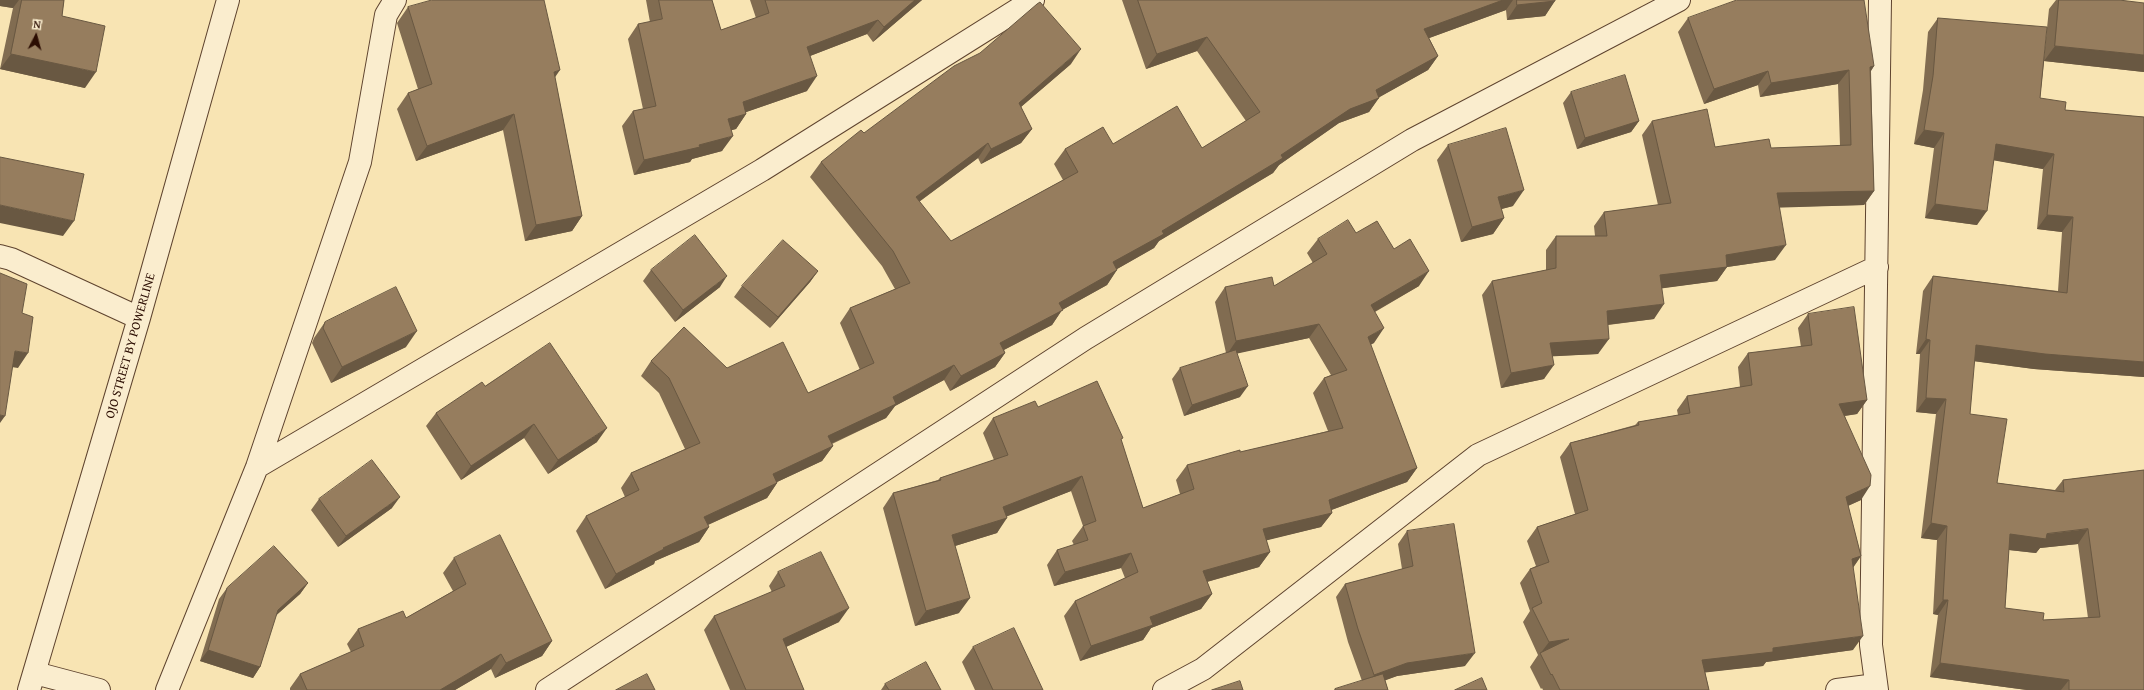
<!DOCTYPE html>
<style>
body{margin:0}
#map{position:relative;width:2144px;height:690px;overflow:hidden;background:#f8e4b3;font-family:"Gentium Book Plus",serif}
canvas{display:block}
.north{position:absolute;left:16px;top:16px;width:40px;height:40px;-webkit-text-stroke:3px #faedce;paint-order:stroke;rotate:6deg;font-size:11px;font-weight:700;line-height:16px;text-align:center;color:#2b0d02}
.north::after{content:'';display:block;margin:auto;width:14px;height:18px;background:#2b0d02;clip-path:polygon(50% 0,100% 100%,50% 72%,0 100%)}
</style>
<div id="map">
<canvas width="2144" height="690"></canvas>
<div class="north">N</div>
</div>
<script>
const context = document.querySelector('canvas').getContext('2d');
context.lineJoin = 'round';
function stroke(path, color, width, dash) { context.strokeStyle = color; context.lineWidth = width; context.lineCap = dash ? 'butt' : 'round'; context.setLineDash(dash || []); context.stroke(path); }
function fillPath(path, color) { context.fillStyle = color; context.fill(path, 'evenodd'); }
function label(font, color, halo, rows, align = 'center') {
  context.font = font + ' "Gentium Book Plus",serif'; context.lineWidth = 3.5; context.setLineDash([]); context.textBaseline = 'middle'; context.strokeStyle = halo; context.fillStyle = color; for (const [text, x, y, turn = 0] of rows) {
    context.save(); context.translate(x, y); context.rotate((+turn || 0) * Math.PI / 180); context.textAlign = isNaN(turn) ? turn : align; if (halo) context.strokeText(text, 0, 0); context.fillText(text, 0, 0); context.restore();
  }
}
const minor = new Path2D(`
 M0 256 11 259 139 318
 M257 467 762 170 1033 0
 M35 673 99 690
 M29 690 139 318 228 0
 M167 690 257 467 360 162 386 15 395 0
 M547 690 1086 338 1412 140 1679 0
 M1164 690 1203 669 1478 455 1877 267
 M1837 690 1876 685
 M1877 690 1871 645 1880 0`);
const wall = new Path2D(`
 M0 0H64L62 16 85 88 0 69 13 8 0 6Z
 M646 0H712L721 30 756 18 750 0H922L873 42 867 34 810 56 807 91 746 112V114L736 129 731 130 722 151 692 159 690 162 634 175 622 126 633 111 643 109 628 39 638 24 650 22Z
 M1122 0H1555L1545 16 1507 20 1506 10 1429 38 1438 56 1428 70 1379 97 1369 112 1339 123 1279 165 1273 173 1159 241 1154 248 1117 269 1107 285 1062 310 1052 325 1004 350 1005 353 995 367 950 391 944 380 895 406 886 418 832 444 833 446 822 461 777 482V483L767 498 708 525 709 527 699 542 655 561 654 564 605 589 576 531 586 516 625 497 621 488 631 473 685 449 659 393 641 376 651 361 727 368 808 393 860 370 840 323 850 308 895 289 882 266 810 177 821 162 864 133 1071 64 1021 107 1032 129 1021 143 981 164 978 158 919 202 951 241 1063 180 1054 164 1065 149 1113 144 1202 148 1246 121 1197 51 1146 69Z
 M2056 0H2119L2144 72 2044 61 2040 98 2065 110 2144 117V377L2034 369 1974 361 1970 414 1997 483 2055 490 2063 480 2144 470V690H2027L1930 677 1938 615 1933 614 1937 540 1921 538 1936 414 1916 412 1920 354H1916L1923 291 1933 276 2058 291 2062 232 2037 229 2043 169 1994 160 1977 225 1925 218 1934 148 1914 144 1923 90 1928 32 1938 18 2044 57 2049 9ZM2078 544 2088 618 2043 620 2005 608 2009 550 2036 553 2040 548Z
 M408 7 555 78 582 216 572 231 525 241 503 130 416 161 397 109 408 93 418 89 397 23Z
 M1688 18 1874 66 1871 71 1874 191 1864 205 1780 207 1775 260 1727 267 1717 281 1662 288 1654 319 1608 325 1598 354 1553 356 1544 379 1501 388 1482 295 1492 281 1546 270V250L1556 236H1595L1594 226 1604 212 1658 205 1642 135 1652 121 1715 147 1771 148 1840 146 1838 84 1760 97 1758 85 1704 104 1678 32Z
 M1571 92 1639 121 1631 132 1577 149 1563 103Z
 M1448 145 1513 206 1501 209 1504 218 1493 234 1461 242 1437 160Z
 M1356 233 1394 249 1419 286 1375 312 1374 343 1370 344 1417 468 1407 482 1331 510 1332 513 1321 527 1266 540 1270 552 1259 567 1207 582 1212 594 1201 609 1151 628 1143 640 1080 661 1064 616 1075 601 1125 578 1121 568 1054 586 1047 565 1057 550 1074 545 1072 541 1083 526 1071 491 1006 516 997 533 955 546 959 613 915 626 883 508 893 493 938 480 940 478 994 460 983 433 993 418 1038 407 1121 440 1143 508 1180 494 1176 480 1187 465 1328 431 1313 393 1324 378 1331 375 1309 338 1237 353 1240 397 1184 416 1172 379 1180 368 1226 353 1215 302 1225 287 1274 286 1313 263 1307 253 1318 239Z
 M651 270 720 287 675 322 643 281Z
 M818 271 810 282 770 328 734 297 742 286Z
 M1808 314 1867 400 1857 414 1845 416 1861 500 1848 506 1861 556 1853 568V650L1766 662 1763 666 1705 672 1709 690H1543L1542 688 1541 689 1530 667 1538 655 1523 622 1530 611 1520 583 1530 569 1536 566 1527 541 1537 527 1575 514 1560 457 1570 443 1635 425 1638 422 1678 415 1677 410 1687 396 1740 387 1738 367 1748 353 1801 347 1798 328Z
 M325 322 406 347 331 383 312 343 314 338Z
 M485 386 597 442 548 474 524 438 461 480 426 426 436 413Z
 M319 499 392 508 338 547 311 510Z
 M1407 531 1465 666 1397 676 1385 680 1388 690H1334L1335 689 1362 681 1348 642 1336 597 1345 584 1402 569 1398 544Z
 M454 558 552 641 542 656 495 678 491 669 455 690H290V688L300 674 351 652 347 644 358 629 406 618 453 591 443 573Z
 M778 572 839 622 786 647 804 690H730L704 630 714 616 772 592 769 586Z
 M308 583 300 594 276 615 260 667 253 678 200 661 219 599 227 588Z
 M973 647 1043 690H975L962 662Z
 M885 684 941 690H881Z`);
const shadedWall = new Path2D(`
 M0 0H19L13 8 0 6Z
 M915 0H922L873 42 884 27Z
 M1503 0H1513L1506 10 1413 44 1424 29Z
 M1555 1 1545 16 1507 20 1517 5Z
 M878 20 867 34 797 61 807 47Z
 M1207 37 1197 51 1146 69 1157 54Z
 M2055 46 2144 55V72L2044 61Z
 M1081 49 1071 64 1008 118 1019 103Z
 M11 54 96 72 85 88 0 69Z
 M1438 56 1428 70 1378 98H1379L1369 112 1339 123 1279 165 1273 173 1159 241 1154 248 1103 277 1113 262 1281 155 1376 90Z
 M1874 66 1864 81 1870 67Z
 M560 70 549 86 554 72Z
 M1849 70 1838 84 1760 97 1771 83Z
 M1768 71 1758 85 1704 104 1714 89Z
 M817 76 807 91 732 117 743 102Z
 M514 114 503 130 416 161 427 146Z
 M746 114 736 129 718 134 728 119Z
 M1639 121 1631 132 1577 149 1585 138Z
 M1032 129 1021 143 981 164 991 149Z
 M1924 130 1944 133 1934 148 1914 144Z
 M733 136 722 151 692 159 690 162 634 175 644 160Z
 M988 143 978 158 905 212 916 197Z
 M1996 144 2054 154 2043 169 1986 159Z
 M1524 190 1513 206 1487 213 1498 197Z
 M1874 191 1864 205 1767 208 1777 193Z
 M1935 204 1987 211 1977 225 1925 218Z
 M0 205 74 221 63 236 0 223Z
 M2047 215 2073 217 2062 232 2037 229Z
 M582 216 572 231 525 241 536 225Z
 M1504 218 1493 234 1461 242 1472 227Z
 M1786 245 1775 260 1727 267 1717 281 1650 290 1660 275 1726 255Z
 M1117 270 1107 285 1062 310 1052 325 990 357 1000 343 1059 303Z
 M818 271 810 282 770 328 778 317Z
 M1429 271 1419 286 1360 320 1371 305Z
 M727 276 720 287 675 322 683 310Z
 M1664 304 1654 319 1597 326 1607 311Z
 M1319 324 1309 338 1226 356 1236 341Z
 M1384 328 1374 343 1357 352 1368 337Z
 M417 331 406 347 331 383 342 367Z
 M1609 339 1598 354 1540 357 1550 343Z
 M1926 339 1930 340 1920 354H1916Z
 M1976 345 2144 362V377L2034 369 1965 360Z
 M15 351 28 353 18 368 5 366Z
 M1005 353 995 367 950 391 961 376Z
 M954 365 944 380 895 406 886 418 817 450 828 436 893 397Z
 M1554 365 1544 379 1501 388 1511 373Z
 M1248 386 1240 397 1184 416 1192 405Z
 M1926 398 1946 399 1936 414 1916 412Z
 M1867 400 1857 414 1829 418 1839 404Z
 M0 415 5 416 0 423Z
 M534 424 524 438 461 480 471 466Z
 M607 428 597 442 548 474 558 460Z
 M833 446 822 461 762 489 773 474Z
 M1417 468 1407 482 1318 515 1329 500Z
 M1082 476 1071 491 993 522 1003 507Z
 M777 483 767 498 694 531 704 517Z
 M1870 486 1861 500 1836 511 1846 497Z
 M400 497 392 508 338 547 346 536Z
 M1332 513 1321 527 1252 544 1263 529Z
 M1007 518 997 533 942 550 952 535Z
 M1931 523 1947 526 1937 540 1921 538Z
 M709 527 699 542 655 561 654 564 605 589 616 574 663 548Z
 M2088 529 2078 544 2040 548 2036 553 2000 549 2010 534H2047Z
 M1270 552 1259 567 1192 586 1203 571Z
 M1131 553 1121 568 1054 586 1065 572Z
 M1861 556 1851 570 1852 559Z
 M308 583 300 594 270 621 278 610Z
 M1212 594 1201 609 1151 628 1143 640 1080 661 1091 646 1150 617Z
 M970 598 959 613 915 626 926 611Z
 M1943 600H1948L1938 615 1933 614Z
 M849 608 839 622 773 653 783 639Z
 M1863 636 1853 650 1766 662 1763 666 1692 674 1702 660 1773 648Z
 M1569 639 1540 654 1549 642Z
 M552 641 542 656 495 678 506 663Z
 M208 650 260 667 253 678 200 661Z
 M1475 653 1465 666 1397 676 1365 688 1374 675 1407 663Z
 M501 654 491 669 455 690H440Z
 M1940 663 2069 680 2061 690H2027L1930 677Z`);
const building = new Path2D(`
 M22 0H64L62 16 105 26 96 72 11 54Z
 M432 0H544L560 70 554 72 582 216 536 225 514 114 427 146 408 93 432 84 408 7Z
 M659 0H712L721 30 769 13 765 0H915L884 27 878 20 807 47 817 76 743 102 746 114 728 119 733 136 699 145 700 147 644 160 633 111 656 106 638 24 662 19Z
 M1138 0H1503L1424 29 1438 56 1376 90 1379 98 1350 109 1281 155 1283 158 1162 231 1164 234 1113 262 1117 270 1059 303 1063 310 1000 343 1005 353 961 376 954 365 893 397 896 404 828 436 833 446 773 474 777 483 704 517 709 527 663 548 664 549 616 574 586 516 639 490 631 473 700 443 669 378 651 361 684 327 727 368 783 342 808 393 874 363 850 308 910 283 893 251 821 162 861 130 864 133 954 66 980 53 1037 4 1040 2 1081 49 1019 103 1032 129 991 149 988 143 916 197 951 241 1078 172 1065 149 1103 127 1113 144 1177 106 1202 148 1260 112 1207 37 1157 54Z
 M1517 0H1555V1L1517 5Z
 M1737 0H1864L1874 66 1870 67 1874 191 1777 193 1786 245 1726 255 1727 267 1660 275 1664 304 1607 311 1609 339 1550 343 1554 365 1511 373 1492 281 1556 268V236H1607L1604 212 1671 203 1652 121 1707 109 1715 147 1769 139 1771 148 1851 145 1849 70 1771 83 1768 71 1714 89 1688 18Z
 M2059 0H2119L2144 3V55L2055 46Z
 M1938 18 2047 27 2040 98 2066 102 2065 110 2144 117V362L2045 354 1976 345 1970 414 2007 419 1997 483 2064 492 2063 480 2144 470V690H2069V680L1940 663 1948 600H1943L1947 526 1931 523 1946 399 1926 398 1930 340 1926 339 1933 276 2067 293 2073 217 2047 215 2054 154 1996 144 1987 211 1935 204 1944 133 1924 130 1933 76ZM2088 529 2100 617 2043 620 2044 613 2005 608 2010 534 2046 539 2047 534Z
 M1625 75 1639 121 1585 138 1571 92Z
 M1506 128 1524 190 1498 197 1504 218 1472 227 1448 145Z
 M0 157 84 174 74 221 0 205Z
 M1348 220 1356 233 1377 221 1394 249 1410 239 1429 271 1371 305 1384 328 1368 337 1417 468 1329 500 1332 513 1263 529 1270 552 1203 571 1212 594 1150 617 1153 625 1091 646 1075 601 1138 572 1131 553 1065 572 1057 550 1088 540 1083 526 1096 521 1082 476 1003 507 1007 518 952 535 970 598 926 611 893 493 941 480 940 478 1008 455 993 418 1035 401 1038 407 1097 381 1123 438 1121 439 1143 508 1194 489 1187 465 1240 450V452L1343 428 1324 378 1347 370 1319 324 1236 341 1225 287 1272 277 1274 286 1327 254 1318 239Z
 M695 235 727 276 683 310 651 270Z
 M783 240 818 271 778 317 742 286Z
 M0 273 27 284 22 313 33 317 28 353 15 351 5 416 0 415Z
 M396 287 417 331 342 367 323 328 325 322Z
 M1854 307 1867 400 1839 404 1871 475 1870 486 1846 497 1861 556 1852 559 1863 636 1773 648V652L1702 660 1709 690H1560L1552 674 1551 675 1540 653 1569 639 1549 642 1532 608 1542 603 1530 569 1549 562 1537 527 1588 510 1570 443 1639 425 1638 422 1690 413 1687 396 1752 385 1748 353 1812 345 1808 314Z
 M550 343 607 428 558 460 534 424 471 466 436 413 482 382 485 386Z
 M1236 350 1248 386 1192 405 1180 368Z
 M372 460 400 497 346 536 319 499Z
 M1454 524 1475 653 1407 663 1374 675 1358 629 1345 584 1413 566 1407 531Z
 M500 535 552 641 506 663 501 654 440 690H307L300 674 364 646 358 629 403 611 406 618 466 584 454 558Z
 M274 546 308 583 278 610 260 667 208 650 227 588Z
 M821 552 849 608 783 639 804 690H746L714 616 785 586 778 572Z
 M1014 628 1043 690H993L973 647Z
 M926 662 941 690H889L885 684Z
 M647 674 655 690H616Z
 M1383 674 1388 690H1335V689Z
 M1482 678 1487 690H1455Z
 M1240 681 1243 690H1212Z`);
const streetNames = [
 ["OJO STREET BY POWERLINE",131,346,-74]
];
stroke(minor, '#5e432e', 24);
stroke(minor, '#faedce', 22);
fillPath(wall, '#816c51');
fillPath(shadedWall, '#695842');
fillPath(building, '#967d5e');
stroke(building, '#695842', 1);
label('13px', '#2b0d02', '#faedce', streetNames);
</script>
